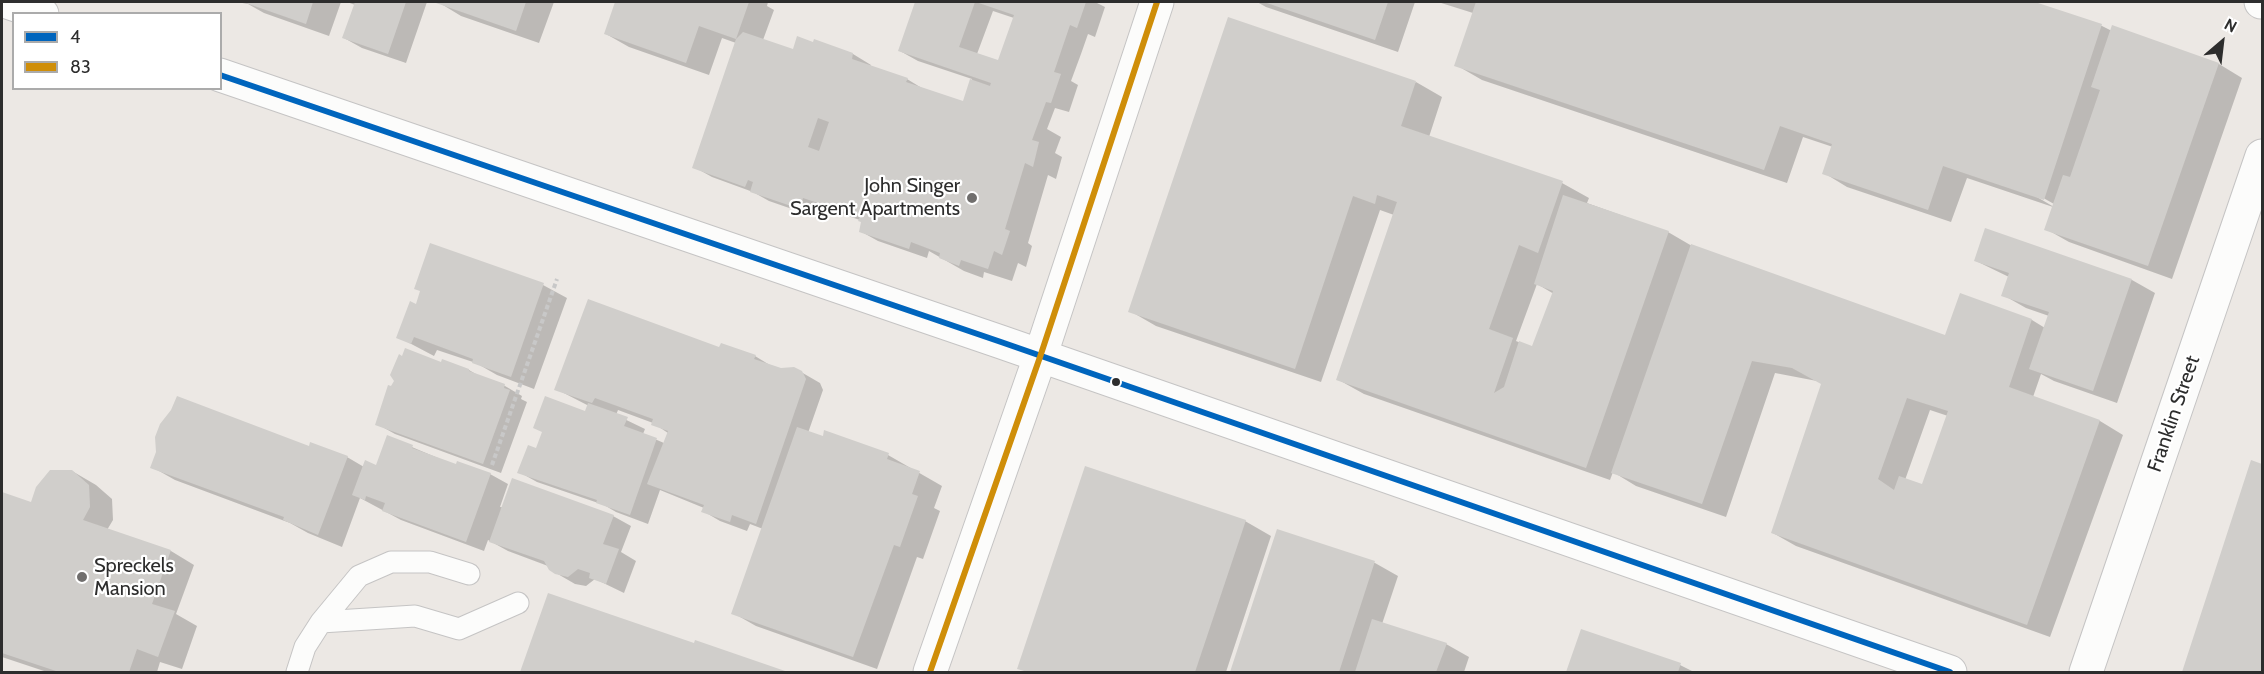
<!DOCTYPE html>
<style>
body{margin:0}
#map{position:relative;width:2264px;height:674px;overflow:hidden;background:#ece8e4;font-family:Cabin,sans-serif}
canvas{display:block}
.frame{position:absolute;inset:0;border:3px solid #2d2d2d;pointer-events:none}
.legend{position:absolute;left:12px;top:12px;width:210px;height:78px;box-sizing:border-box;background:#fff;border:2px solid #ababab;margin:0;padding:8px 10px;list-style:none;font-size:18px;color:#2d2d2d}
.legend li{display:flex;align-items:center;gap:12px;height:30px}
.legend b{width:30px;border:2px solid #ababab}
.north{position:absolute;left:2192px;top:12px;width:60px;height:60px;-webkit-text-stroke:4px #fff;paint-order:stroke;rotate:28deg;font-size:16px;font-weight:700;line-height:24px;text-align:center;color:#2d2d2d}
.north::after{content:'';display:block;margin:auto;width:21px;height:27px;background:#2d2d2d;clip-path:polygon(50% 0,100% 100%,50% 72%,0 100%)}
</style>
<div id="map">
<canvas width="2264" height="674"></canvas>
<div class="frame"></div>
<ul class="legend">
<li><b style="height:8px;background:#0065bd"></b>4</li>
<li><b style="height:8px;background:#cf8e09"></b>83</li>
</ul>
<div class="north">N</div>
</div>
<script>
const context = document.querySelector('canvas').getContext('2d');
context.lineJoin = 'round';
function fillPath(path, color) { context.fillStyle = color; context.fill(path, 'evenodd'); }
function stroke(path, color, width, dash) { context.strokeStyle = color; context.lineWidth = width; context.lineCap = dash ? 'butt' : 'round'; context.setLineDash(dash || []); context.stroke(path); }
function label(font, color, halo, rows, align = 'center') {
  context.font = font + ' Cabin,sans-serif'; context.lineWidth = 4.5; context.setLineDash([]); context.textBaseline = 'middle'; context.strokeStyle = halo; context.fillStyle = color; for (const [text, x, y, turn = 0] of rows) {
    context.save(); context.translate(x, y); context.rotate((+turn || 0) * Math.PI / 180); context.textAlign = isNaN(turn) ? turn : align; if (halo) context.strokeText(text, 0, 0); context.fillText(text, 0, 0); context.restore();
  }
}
const shadow = new Path2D(`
 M237 2H341L329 36 264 13 248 4Z
 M347 2H427L406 63 362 48 344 38 355 5Z
 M438 2H554L539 43 461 16Z
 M617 2H768L767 6 774 10 763 40 794 51 814 44 815 41 853 54 871 65 870 67 907 79 925 90 964 103 972 79 918 61 900 51 917 2H1095L1105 7 1095 37 1088 34 1081 54 1071 81 1078 85 1069 112 1055 108 1047 129 1061 137 1055 153 1062 157 1056 179 1048 175 1028 243 1032 246 1026 267 1018 263 1012 281 984 272 983 278 964 271 929 251 927 258 878 241 860 231 863 222 860 220 821 207 818 218 769 201 753 192 712 177 694 167 736 43 722 38 709 75 629 47 606 34ZM993 11 1014 18 999 62 977 54Z
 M1257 2H1415L1398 52 1266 7Z
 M1438 2H2030L2102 26 2112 31 2113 27 2219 64 2242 78 2172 279 2069 242 2046 229 2053 207 1967 178 1951 222 1847 187 1824 173 1833 147 1803 137 1787 183 1482 80 1456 65 1473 13ZM2038 195 2054 204V207L2037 197Z
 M1416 82 1442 97 1429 137 1562 183 1589 198 1587 203 1668 232 1692 246 1946 337 1961 295 2032 320 2045 328 2049 316 2026 308 2003 295 2009 277 1976 261 2132 280 2155 293 2117 403 2054 381 2041 374 2033 397 2100 421 2123 435 2050 637 1796 546 1773 533 1823 384 1817 381 1775 373 1726 517 1636 486 1613 472 1610 480 1364 394 1337 379 1394 215 1380 210 1321 382 1156 326 1130 311ZM1537 284 1554 294 1533 348 1516 341ZM1930 410 1948 416 1923 485 1905 480Z
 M543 285 567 298 534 389 497 375 476 363 437 350 434 356 398 337 417 306Z
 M720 349 755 356 773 367 801 372 820 383 823 390 808 433 888 455 942 486 934 508 940 511 923 559 917 557 877 669 756 626 733 613 763 529 750 524 747 531 720 521 703 511 704 508 660 490 648 524 616 512 604 505 537 482 519 472 537 450 586 413 589 406 556 389ZM618 410 653 423 668 433 664 443 643 434 645 429 616 415Z
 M442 363 469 370 481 377 505 386 522 396 521 399 527 402 501 473 395 434 377 424Z
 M388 437 457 466 490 474 508 484 500 507 613 516 631 526 621 552 636 561 624 593 595 579 586 586 575 584 556 573 548 566 508 551 488 540 484 551 401 520 360 498 342 547 308 533 290 523 175 480 152 467 310 448 347 457 364 467H377Z
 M2252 462 2262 466V672H2183Z
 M72 471 96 485 112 499 113 520 107 530 171 551 194 565 176 614 197 626 182 669 160 662 157 672H47L2 657V493L32 504Z
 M1245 521 1271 536 1226 672H1027L1019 668Z
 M1278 531 1375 563 1398 576 1382 624 1446 644 1469 657 1464 672H1231Z
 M549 595 695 645 696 642 784 672H522Z
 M1582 631 1680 665 1694 672H1568Z`);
const building = new Path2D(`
 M243 2H313L306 24Z
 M355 2H406L388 54 342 38Z
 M436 2H526L516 31 436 3Z
 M615 2H749L736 39 699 26 686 63 604 34Z
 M915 2H975L959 47 998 60 1014 15 976 2H1086L1077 28 1070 25 1054 72 1061 74 1051 103 1046 102 1032 140 1039 142 1033 167 1025 163 1005 229 1010 231 1002 255 994 251 988 269 961 260 959 266 939 258 940 253 911 242 909 249 859 232 861 222 858 221 860 217 803 198 800 209 750 192 753 182 748 180 745 187 692 168 736 39 743 32 793 49 797 36 813 42 814 39 853 53 852 59 908 78 906 82 963 101 970 79 990 86 991 83 898 51ZM818 118 829 122 819 151 808 147Z
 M1264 2H1388L1375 40Z
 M1476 2H2035L2102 24 2044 200 1943 166 1928 210 1822 174 1832 144 1780 126 1764 170 1454 66Z
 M1228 17 1416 81 1401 126 1563 181 1538 253 1519 245 1489 329 1513 338 1494 393 1504 387 1519 341 1532 346 1553 291 1534 284 1563 195 1669 231 1586 468 1336 380 1397 202 1377 195 1375 204 1353 196 1295 369 1128 312Z
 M2112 25 2219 63 2148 266 2044 230 2063 175 2070 177 2100 90 2091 87Z
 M1985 228 2132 279 2093 391 2029 369 2049 312 2001 296 2009 273 1974 261Z
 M430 243 544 283 511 377 472 363 473 359 414 337 411 344 396 338 410 301 416 304 420 291 414 289Z
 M1691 244 1945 335 1960 293 2032 319 2009 387 2100 420 2027 625 1771 533 1821 384 1792 368 1752 361 1702 504 1611 473ZM1907 398 1948 411 1922 484 1899 476 1894 490 1878 479Z
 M588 299 719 347 721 343 756 355 754 359 781 368 794 367 802 371 806 379 756 524 732 515 730 522 701 512 704 505 647 484 668 431 651 425 653 419 595 398 592 403 554 390Z
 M405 348 441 362 442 359 469 369V371L505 384 504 388 510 390 483 464 375 425 388 385 391 386 394 381 390 375 399 354 402 356Z
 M177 396 309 446 310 442 348 456 318 535 283 520 284 517 150 468 156 452 155 437 160 424 171 410Z
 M545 396 585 411 588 403 628 417 624 426 657 438 630 515 596 503 597 500 517 473 528 445 536 448 542 432 533 428Z
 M797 427 823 436 824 430 889 453 887 459 920 471 912 494 918 496 900 547 894 545 853 657 731 614Z
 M387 435 413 445 412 448 456 464 457 461 491 473 466 542 382 511 385 503 366 496 365 500 352 495 365 460 376 465Z
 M2251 460 2262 464V672H2182Z
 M1085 466 1246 520 1195 672H1028L1017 669Z
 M50 470H72L89 485 90 507 83 520 171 550 152 604 175 611 158 657 137 649 129 672H59L2 653V492L31 502 36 487Z
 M512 478 614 515 603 544 619 549 606 584 589 578 590 573 578 569 568 577 555 574 549 570 544 561 489 542Z
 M1277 529 1375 561 1339 672H1230Z
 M548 593 694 643 695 640 788 672H520Z
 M1372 619 1447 643 1436 672H1355Z
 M1581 629 1681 663 1678 672H1566Z`);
const path = new Path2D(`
 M492 465 557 279`);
const service = new Path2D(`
 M321 622 359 576 391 562H430L469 574
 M297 672 305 647 321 622 415 616 459 629 518 603`);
const minor = new Path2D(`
 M7 2 42 14
 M2261 2H2262
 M220 75 1001 342 1950 672`);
const tertiary = new Path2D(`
 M930 672 1040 357 1157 2`);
const secondary = new Path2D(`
 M2086 672 2262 156`);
const bus1 = new Path2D(`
 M220 75 1001 342 1950 672`);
const bus2 = new Path2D(`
 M930 672 1040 357 1157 2`);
const markers = [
 [972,198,6,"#706e6d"],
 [1116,382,5,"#2d2d2d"],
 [82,577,6,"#706e6d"]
];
const poiNames = [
 ["John Singer",960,186],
 ["Sargent Apartments",960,209],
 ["Spreckels",94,566,"left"],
 ["Mansion",94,589,"left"]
];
const streetNames = [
 ["Franklin Street",2174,414,-71]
];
fillPath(shadow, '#0003');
fillPath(building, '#d0cecb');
stroke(service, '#c5c4c4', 23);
stroke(minor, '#c5c4c4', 35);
stroke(tertiary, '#c5c4c4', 35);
stroke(secondary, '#c5c4c4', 35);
stroke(path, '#c8c8c8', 4, [4.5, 3]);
stroke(service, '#fcfcfb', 21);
stroke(minor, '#fcfcfb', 33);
stroke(tertiary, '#fcfcfb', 33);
stroke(secondary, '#fcfcfb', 33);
stroke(bus1, '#0065bd', 6);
stroke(bus2, '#cf8e09', 6);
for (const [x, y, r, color] of markers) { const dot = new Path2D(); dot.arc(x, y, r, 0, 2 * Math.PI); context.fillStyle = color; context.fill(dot); stroke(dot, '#fff', 2); }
label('20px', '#2d2d2d', '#fff', poiNames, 'right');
label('20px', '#2d2d2d', '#fff', streetNames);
</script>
